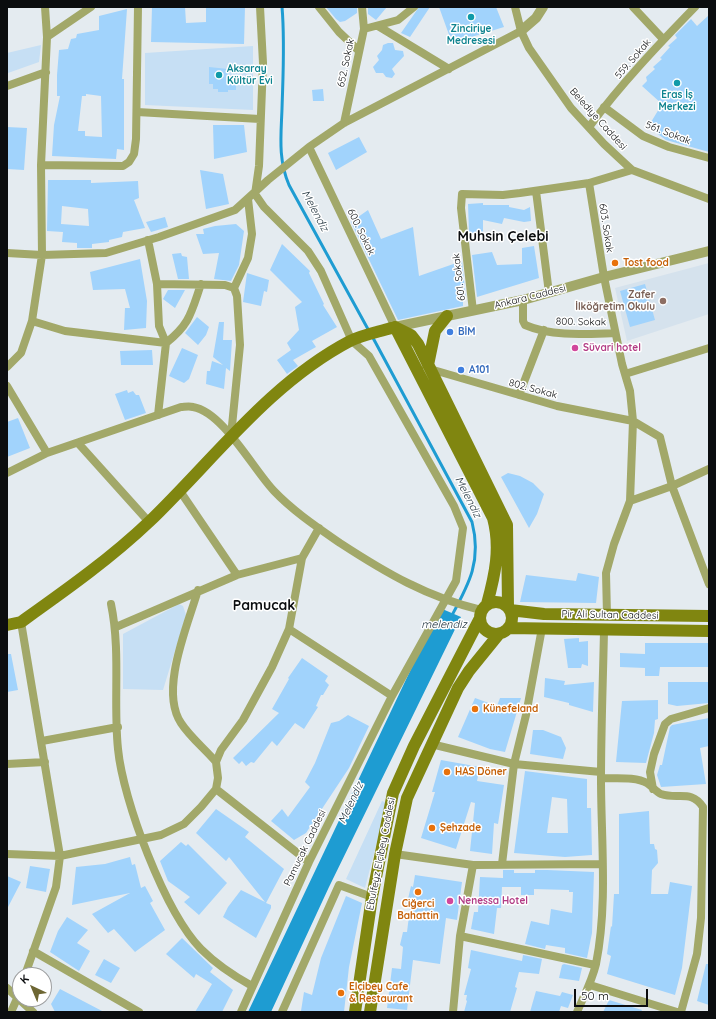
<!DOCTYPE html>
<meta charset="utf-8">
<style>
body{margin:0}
#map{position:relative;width:716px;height:1019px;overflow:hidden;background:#e4ebf0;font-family:Quicksand,sans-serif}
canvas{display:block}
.frame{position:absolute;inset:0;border:8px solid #0b0d0f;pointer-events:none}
.north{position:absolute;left:12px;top:967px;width:40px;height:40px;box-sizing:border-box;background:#fff;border:1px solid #9d9e9f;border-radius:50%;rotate:316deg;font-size:11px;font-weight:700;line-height:16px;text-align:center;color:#0b0d0f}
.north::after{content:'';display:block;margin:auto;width:14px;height:18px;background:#6d6633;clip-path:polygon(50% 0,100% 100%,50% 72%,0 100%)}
.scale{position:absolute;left:574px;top:989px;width:74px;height:18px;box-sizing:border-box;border:2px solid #0b0d0f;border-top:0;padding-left:5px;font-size:12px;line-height:14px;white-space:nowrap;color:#0b0d0f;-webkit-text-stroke:3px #fff;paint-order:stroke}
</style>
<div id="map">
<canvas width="716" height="1019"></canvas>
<div class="frame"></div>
<div class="north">K</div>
<div class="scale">50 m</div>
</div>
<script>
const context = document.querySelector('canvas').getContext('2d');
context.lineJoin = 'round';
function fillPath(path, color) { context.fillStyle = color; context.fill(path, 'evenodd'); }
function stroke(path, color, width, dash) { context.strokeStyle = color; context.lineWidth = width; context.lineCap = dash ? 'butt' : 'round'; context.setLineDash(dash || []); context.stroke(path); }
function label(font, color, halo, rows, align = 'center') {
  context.font = font + ' Quicksand,sans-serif'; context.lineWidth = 3; context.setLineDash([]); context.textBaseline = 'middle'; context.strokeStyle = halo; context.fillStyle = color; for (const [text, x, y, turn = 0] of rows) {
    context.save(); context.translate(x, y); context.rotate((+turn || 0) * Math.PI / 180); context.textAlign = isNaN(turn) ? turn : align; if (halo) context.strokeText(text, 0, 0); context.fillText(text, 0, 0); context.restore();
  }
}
const built = new Path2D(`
 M709 263V314L627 341 615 288Z`);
const green = new Path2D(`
 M41 45 39 62 8 73 7 53Z
 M253 46V110L145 105V53Z
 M179 604 183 606 186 615 163 690 123 689V634Z
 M382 801 387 803 365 888 346 879Z`);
const water = new Path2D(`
 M440 608 461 617 329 887 271 1012H248Z`);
const stream = new Path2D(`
 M282 7C285 41 283 75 282 109 281 136 278 159 289 185L369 331
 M372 336 472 522C482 561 469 584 451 617`);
const building = new Path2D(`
 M152 7H185L186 23 206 22V7H245L244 44 151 42Z
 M326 7H357V13L345 21 340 22 336 19Z
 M368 7H387L376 20 368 14Z
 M419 7H430L410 37 401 33Z
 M439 7H496L504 27 452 43Z
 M127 9 122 79H124V150L117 149 116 159 52 156 54 125 60 96H57V75L59 50 68 49 71 39 76 38 77 34 99 30V16ZM86 94 101 96 102 137 85 136V131H78L82 96H86Z
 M709 15V152L666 140 648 127 662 104 642 86 647 81 646 77 655 69 653 67 662 59 660 58 670 47 668 46 677 38 675 35 691 19 697 26Z
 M388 43H393L395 50 403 51 404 56 392 69 395 74 392 78 386 77 383 73H376L373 67 379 60 377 56 382 50 383 45Z
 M209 67 228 69V81H236V90H228V92H218V89H213V84H209Z
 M323 89 324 101H313L312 90Z
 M213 125H244L247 152 214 159Z
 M7 127 27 128 24 170 7 169Z
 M359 137 367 152 336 170 328 153Z
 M200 170 223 174 229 204 206 209Z
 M48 180H91V183L138 181 139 198 134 200 145 228 123 232 122 237 109 240V242L92 244V248H77V243L62 242 63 232 47 231ZM62 206 88 209 89 226 61 224Z
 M483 203V205H509V207L524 210 530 207 531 221 524 222 504 218 502 224 483 220V233H469L468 204Z
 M368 210 381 239 413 227 419 276 462 261 466 300 463 301V306L398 320 351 222Z
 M165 217 168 227 151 232 146 222Z
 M236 224 244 231 239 265 231 281 214 279 219 253 203 254 196 234H204L203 229 215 226Z
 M282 244 310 271 309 273 324 304 323 305 337 327 312 341 316 347 293 360 298 366 287 374 277 360 291 350 287 343 299 330 295 307 302 302 270 270Z
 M534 246 539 278 477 297 472 255 492 252 497 265 522 264V248Z
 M181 253 182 256 187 257 189 279H178L172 254Z
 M140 259 147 301 146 328 124 330 125 308H130L125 289 93 290 90 272Z
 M247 273 269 280 267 292 264 291 261 306 243 302Z
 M645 284 655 320 630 327 620 291Z
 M168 290H185L175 308 163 299Z
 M197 317 209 327 206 335 198 345 185 333Z
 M219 322H224L223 340H232L230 371 226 368 224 389 206 384 207 371H210L212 361 223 365 213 357Z
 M182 348 198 355 189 379 184 383 169 376Z
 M152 350 153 365H121L120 351Z
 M127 390 128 393 133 391 136 395H139L146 413 125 420 115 394Z
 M18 418 30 448 7 457V422Z
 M508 473 520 476 533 483 544 494 537 514 529 528 501 477Z
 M578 573 599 577 596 603 520 602 526 575 576 581Z
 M579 638V642L588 641V666L582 664 581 668H568L564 639Z
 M645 643H709V667H660L659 676H645V668L620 667V653L645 654Z
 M7 654H11L18 690 7 692Z
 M302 658 328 676 325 681 329 685 323 695H321L316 706 318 707 304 729 295 723 277 746 272 741 254 763 251 762 246 766 242 761 239 764 233 758 279 713 272 709 289 679 288 678Z
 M545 678 565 681 564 685 594 682 593 712 569 705V703L544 697Z
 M668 682H709V703L677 706 668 704Z
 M475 698 497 706 500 698H521L505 752 490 749 458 737Z
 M658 700V719L655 720 654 733 646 763 616 762 622 701Z
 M348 715 369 726 349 768 306 833 294 840 271 821 282 809 288 817 310 787 305 782 315 763 331 723 339 721Z
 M709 718V746L700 748 706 784 661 787 657 775 660 765H662L670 727 672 725Z
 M533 730H543L561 737 566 748 563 759 530 754Z
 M441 760 480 767 477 781 504 785 498 824 494 823 492 854 470 851 475 803 471 802 456 849 421 838 435 792H432Z
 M525 771 587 779V808H591L592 855 565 857 514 853ZM552 797 567 799 568 833H547Z
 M216 809 249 832 245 837 284 869 266 903 271 905V908L256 938 223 917 228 907 241 890 265 902 229 857 226 861 196 833Z
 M649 811 650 844H654L655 849 657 850 658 863 652 870 651 894H668L670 882 692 886 682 968 675 995 607 974 611 956 607 954 611 926 612 927 614 894H619V814Z
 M181 842 186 846 188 844 227 883 199 915 184 902 190 897 168 881 160 861Z
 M130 857 132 865 135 864 141 888 145 886 153 901 150 903 165 930 135 952 114 929 108 933 92 914 130 893 72 905 76 867 105 864Z
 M30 866 50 869 46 892 26 888Z
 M503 870H514V873H535V870H547L594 872 592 933 587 958 565 953V948L546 945 545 949 525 944 531 921 549 925 551 909 572 913 573 892H569V890L534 889V895H521V887H502L501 908H497L494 934 471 929 474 912H478L480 877 503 878Z
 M415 875 462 882 457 920 446 918 440 964 413 960 407 1010 387 1008 392 968 401 969 403 947 400 945 403 932H407L411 900 408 899 411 886 413 887Z
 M7 876 21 882 7 909Z
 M346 896 362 903 349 967 344 1012 301 1011 304 992 312 995 321 958Z
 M67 917 88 930 77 943 90 951 79 971 50 952 58 931Z
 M182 938 213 968 210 972 233 990 222 1012H195L212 984 196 974 194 978 166 954Z
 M471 950 522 961 523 955 542 959 539 974 519 972 515 987 517 988 510 1012H464L467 1001 466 1000 467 995H464L471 969 468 968Z
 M104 959 120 968 111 983 95 975Z
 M564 964 582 968 579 981 559 978 562 965Z
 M706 964H709V1005L697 1001Z
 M60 989 104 1012H55L51 1004Z
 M536 991 560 996 562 992 573 995 568 1008 561 1006 559 1012H530Z
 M609 1000 642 1010 641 1012H603Z`);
const minor = new Path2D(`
 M45 7 47 37
 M91 7 47 37 41 165 42 255 106 253 159 237 235 210 268 180 309 147 344 123 521 31
 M319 7 339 32 358 50
 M515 7 521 31 529 48 571 108 604 144 632 170 709 199
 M633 7 663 39
 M378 26 449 69
 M364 29 398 20 414 7
 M7 86 46 72
 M604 107 643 136 669 147 709 158
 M137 112 260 119
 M344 123 364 29 362 7
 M589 127C621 84 658 45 695 7
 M309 147 395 327 392 328
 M41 165 123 166 129 162 134 154 136 139 138 7
 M589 183 604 277 622 364 630 391 633 421 630 501 614 544 606 573 607 615
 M536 191 549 293
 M148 240 157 284 225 285 234 288
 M7 253 42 255 32 321 21 353 7 367
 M523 300V321L525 325C553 337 586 334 615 333
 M473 311 461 208 462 194 503 195 520 193 589 183 632 170
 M32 321 65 331 166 343 159 326 157 284
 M430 369 557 406 633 421 660 437 672 486 709 584
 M625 374 709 348
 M7 386 47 453 7 473
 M519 395 544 330
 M158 415 166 343C190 324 191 313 201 284
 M231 436 240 345 237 296 234 288 248 258 252 234 248 199
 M78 443 149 522
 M47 453 181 407C184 407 189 406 193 407 223 412 253 469 274 491 293 511 317 527 340 543 386 573 427 597 481 610
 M180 491 237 575
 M630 501 672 486 709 469
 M198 590C188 625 159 690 181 723 190 737 205 749 216 762
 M111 604C121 652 113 701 118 749 123 801 165 912 201 949 216 964 234 976 252 986
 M21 622 60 856 56 887 25 975
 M116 627 237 575 302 558
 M289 629 392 696
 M42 741 118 727
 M431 744 514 764 601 772
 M7 764 45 762
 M601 778C614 779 635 776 647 783 652 786 656 792 661 794 678 800 691 789 703 807L701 918 697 954 681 1012
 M216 789 309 862
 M653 789 650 772 654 754 665 724 671 719 709 708
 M7 854 60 856 161 835 184 824 201 807 216 789 218 778 216 762 221 750 243 720 272 667 289 629 302 558 319 528
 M395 854 473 865 602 864
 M502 864 514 764 526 715 542 628
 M460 936 595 965
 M33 951 139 1012
 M590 985 677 1012
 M7 988 33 1012
 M11 1012 20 992
 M241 1012 309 862 392 696 456 581 463 528 454 506 369 356 352 341 321 271 308 251 264 207 255 194 259 166 263 63 260 7
 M282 1012 339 885 372 897
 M453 1012 460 936 473 865
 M577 1012C584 996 592 981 596 964 608 904 601 840 601 779 601 730 603 680 604 631`);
const tertiary = new Path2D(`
 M521 31 536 18 543 7
 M395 327 523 300 604 277 709 251`);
const secondary = new Path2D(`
 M395 327 411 335 418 344 507 525 508 607
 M395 327 493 518C501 548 495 575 487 604
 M428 365 435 331 447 316
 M480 618a16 16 0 1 1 32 0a16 16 0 1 1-32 0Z
 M510 610 544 614 709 616
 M7 625 21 622C66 590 110 559 150 521 214 459 270 383 350 341 362 335 378 332 391 328
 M508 628 709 631
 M355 1012 372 897 393 793 414 746 479 620
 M370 1012 395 854 407 798 458 688 469 671 499 634`);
const markers = [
 [471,17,4,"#0f9aa8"],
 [219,75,4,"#0f9aa8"],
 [677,83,4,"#0f9aa8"],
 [615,263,4,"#e8710a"],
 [663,301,4,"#8d6e63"],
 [450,332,4,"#3f7fe0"],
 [575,348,4,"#d1479c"],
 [461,370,4,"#3f7fe0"],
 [475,709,4,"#e8710a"],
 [447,772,4,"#e8710a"],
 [432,828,4,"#e8710a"],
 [418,892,4,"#e8710a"],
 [450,901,4,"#d1479c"],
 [341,993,4,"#e8710a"]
];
const cultureNames = [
 ["Zinciriye",471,29],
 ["Medresesi",471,41],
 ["Aksaray",227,69,"left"],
 ["Kültür Evi",227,81,"left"],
 ["Eras İş",677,95],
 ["Merkezi",677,107]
];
const streetNames = [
 ["559. Sokak",633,59,-49],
 ["652. Sokak",346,63,-78],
 ["Belediye Caddesi",598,119,48],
 ["561. Sokak",668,133,21],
 ["603. Sokak",606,228,81],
 ["600. Sokak",361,232,64],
 ["601. Sokak",459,277,-97],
 ["Ankara Caddesi",530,297,-14],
 ["800. Sokak",581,322,1],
 ["802. Sokak",533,389,15],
 ["Pir Ali Sultan Caddesi",610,615,1],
 ["Pamucak Caddesi",305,848,-64],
 ["Ebulfeyz Elçibey Caddesi",381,854,-79]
];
const foodNames = [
 ["Tost food",623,263],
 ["Künefeland",483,709],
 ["HAS Döner",455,772],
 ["Şehzade",440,828],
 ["Ciğerci",418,904,"center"],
 ["Bahattin",418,916,"center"],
 ["Elçibey Cafe",349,987],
 ["& Restaurant",349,999]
];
const educationNames = [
 ["Zafer",655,295],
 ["İlköğretim Okulu",655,307]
];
const shopNames = [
 ["BİM",458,332],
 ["A101",469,370]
];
const hotelNames = [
 ["Süvari hotel",583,348],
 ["Nenessa Hotel",458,901]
];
const waterNames = [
 ["Melendiz",315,211,62],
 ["Melendiz",468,497,63],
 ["melendiz",444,625],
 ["Melendiz",351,803,-65]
];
const districtNames = [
 ["Muhsin Çelebi",503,237],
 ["Pamucak",264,606]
];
fillPath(built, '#d5e2ed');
fillPath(green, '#c6dff4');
fillPath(water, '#1e9cd2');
stroke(stream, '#1e9cd2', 3);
fillPath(building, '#a1d3fc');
stroke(minor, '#a2a869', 8);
stroke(tertiary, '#a2a869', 10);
stroke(secondary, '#808610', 12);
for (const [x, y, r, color] of markers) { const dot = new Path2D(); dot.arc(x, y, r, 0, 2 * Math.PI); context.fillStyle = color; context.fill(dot); stroke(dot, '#fff', 1.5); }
label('bold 10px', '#0d838f', '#fff', cultureNames);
label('10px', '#0b0d0f', '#fff', streetNames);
label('bold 10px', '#c56008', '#fff', foodNames, 'left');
label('bold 10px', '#785e54', '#fff', educationNames, 'right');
label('bold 10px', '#366cbe', '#fff', shopNames, 'left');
label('bold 10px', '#b23c85', '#fff', hotelNames, 'left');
label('italic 11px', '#1b2e39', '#fff', waterNames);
label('bold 14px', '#0b0d0f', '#fff', districtNames);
</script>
